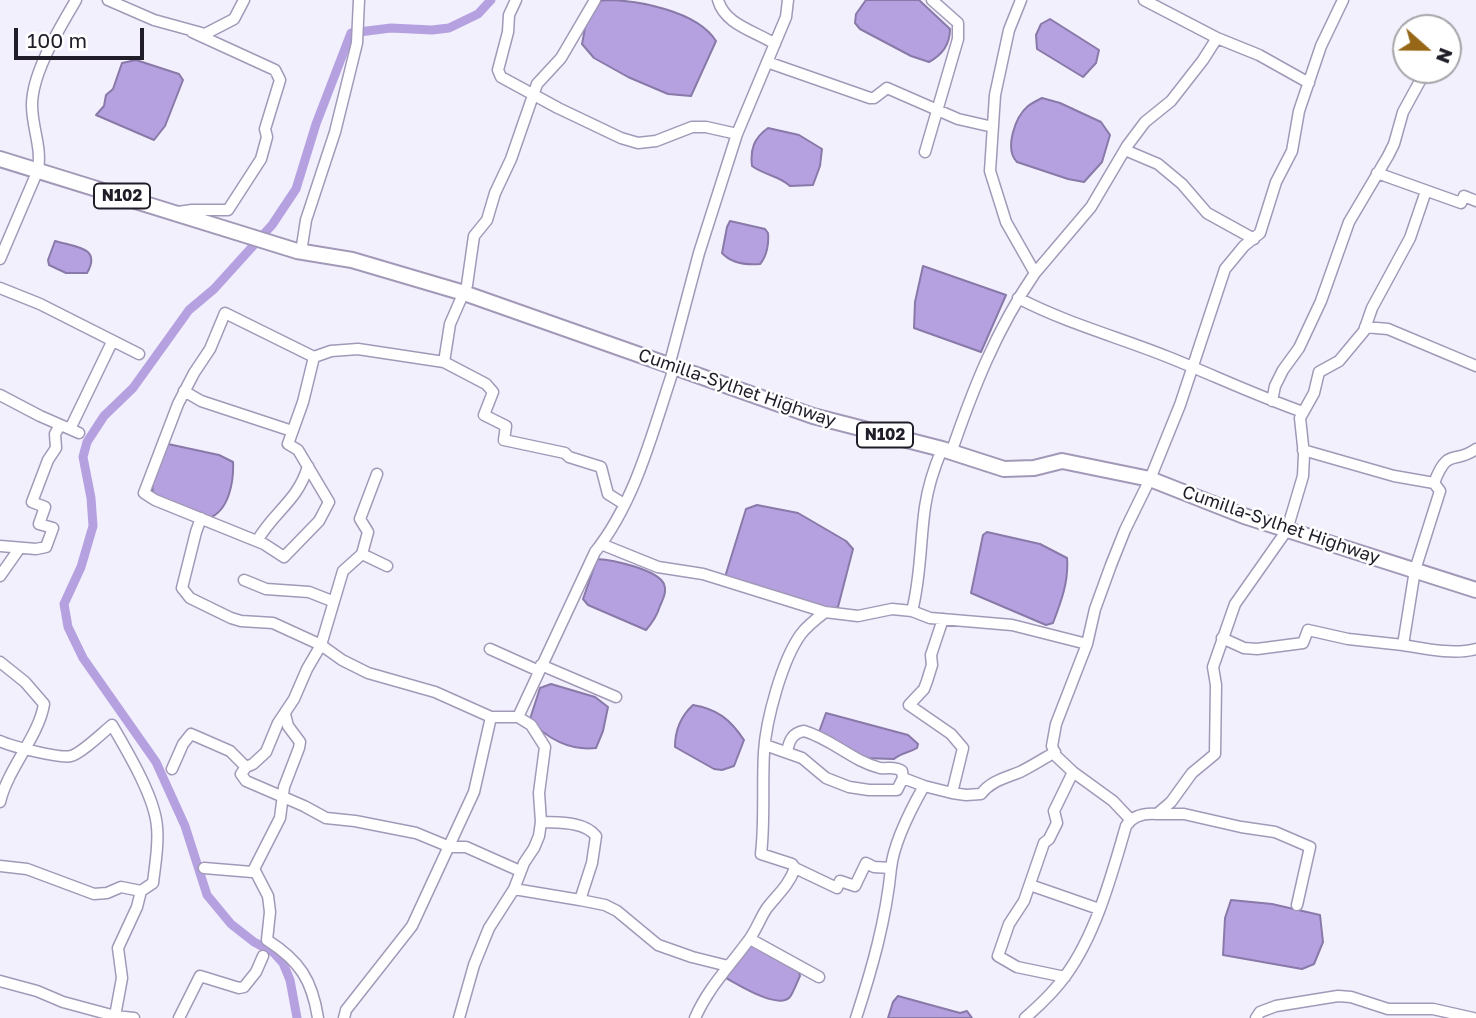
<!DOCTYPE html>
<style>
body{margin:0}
#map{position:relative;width:1476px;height:1018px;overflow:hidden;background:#f3f0fd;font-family:"Golos Text",sans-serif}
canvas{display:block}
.north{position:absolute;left:1392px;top:14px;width:70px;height:70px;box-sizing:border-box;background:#fff;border:2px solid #a6a5a9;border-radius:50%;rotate:111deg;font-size:19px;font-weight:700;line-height:28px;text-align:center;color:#201d28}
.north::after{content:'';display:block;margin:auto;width:24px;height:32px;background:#966716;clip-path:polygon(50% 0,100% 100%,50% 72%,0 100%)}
.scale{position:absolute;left:14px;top:28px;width:130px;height:32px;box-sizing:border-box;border:4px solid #201d28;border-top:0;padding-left:9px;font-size:21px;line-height:24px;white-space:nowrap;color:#201d28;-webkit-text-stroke:5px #fff;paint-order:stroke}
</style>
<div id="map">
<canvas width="1476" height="1018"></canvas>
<div class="north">N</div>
<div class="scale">100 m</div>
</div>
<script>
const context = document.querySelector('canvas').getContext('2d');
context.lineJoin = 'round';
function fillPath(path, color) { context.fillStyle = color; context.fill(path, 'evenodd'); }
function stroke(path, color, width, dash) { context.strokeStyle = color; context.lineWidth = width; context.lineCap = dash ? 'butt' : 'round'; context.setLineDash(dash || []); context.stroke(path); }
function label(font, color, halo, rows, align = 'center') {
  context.font = font + ' "Golos Text",sans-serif'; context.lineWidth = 5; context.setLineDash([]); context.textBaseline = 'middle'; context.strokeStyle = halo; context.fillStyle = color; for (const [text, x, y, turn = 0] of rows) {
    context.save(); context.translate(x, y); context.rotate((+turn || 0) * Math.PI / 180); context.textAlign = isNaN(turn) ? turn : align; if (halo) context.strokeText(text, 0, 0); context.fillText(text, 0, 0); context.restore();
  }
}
const water = new Path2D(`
 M604 0C638 0 697 11 716 41L691 96 668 94 628 77 594 58 582 44 586 23 601 1Z
 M866 0H919L950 29C950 45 942 55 929 62L911 56 860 29 855 23 856 14Z
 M1050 19 1099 50 1096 63 1083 77 1037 49 1036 35 1041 24Z
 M136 60 179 74 183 80 165 126 154 140 96 115 104 106 106 95 113 89 122 63Z
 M1042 98 1060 103 1101 122 1110 135 1102 162 1084 182 1068 179 1017 162C1004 149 1015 117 1028 106 1032 103 1038 100 1042 98Z
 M768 128 799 135 822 149 820 166 813 185 790 186C780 176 764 175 752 166 750 149 754 138 768 128Z
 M730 221 765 229 768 233C769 243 767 256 760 264 747 265 731 263 722 253L727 227Z
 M55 241C75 247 102 247 87 273H66L49 265 48 260Z
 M923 266 1006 295 981 352 914 328 915 302Z
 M168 444 219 455 233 462C234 481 229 511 209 518L154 497C148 479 161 460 168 444Z
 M757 505 798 513 846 541 853 549 838 607 830 611 725 577 746 509Z
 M987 532 1040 544 1067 558C1069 581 1061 602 1053 623L1046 625 971 593 983 535Z
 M597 559C612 560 657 569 664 584 667 592 663 599 660 606 657 616 653 622 646 630L588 605 583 599Z
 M551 684 595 697 608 707 603 731 596 748C571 751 546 739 530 719L540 688Z
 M693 705C717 709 730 719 744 740L734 766 722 770 714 769 675 747C675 731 681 716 693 705Z
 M826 713 908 735 918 744 917 748C909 753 902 752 894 759L862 758 819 732Z
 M1231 900 1272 904 1320 915 1323 942 1314 964 1302 969 1223 955 1225 918Z
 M752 943 799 972 800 976C797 982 794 991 790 997 778 1010 739 985 726 978V975Z
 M898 996 960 1013 967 1011 972 1018H888L893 1002Z`);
const canal = new Path2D(`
 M297 1018 290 980 283 963 273 952 254 942 231 924 207 895 185 826 156 762 83 658 68 627 64 604 81 567 93 526 91 498 83 457 87 442 104 416 133 388 189 310 214 289 272 225 296 189 316 124 351 33 391 28 432 30 449 28 478 14 491 0`);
const minor = new Path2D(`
 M108 0 154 20 205 34 234 19 244 0
 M516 0 509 15 508 32 498 70 501 77 558 108 621 138 638 143 656 141 692 127H706L737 134
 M718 0C725 25 755 31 775 44
 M1144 0 1217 38
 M767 62 870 98H874L887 88 958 119 993 127
 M1125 150 1158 164 1182 184 1207 213 1254 239
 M925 152 958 39V23L932 0
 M1377 173 1461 203 1464 196 1476 201
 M178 212 192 210H228L261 159 267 137 265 129 280 80 275 70 192 32
 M301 252 306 220 335 132 357 43 359 0
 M0 259 38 170C42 147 32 128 32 105 32 72 60 28 76 0
 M1035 273 1091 207 1127 146 1145 122 1171 101 1203 60 1217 38 1259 55 1309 83
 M0 288 40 304 139 354
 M1018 298C1066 323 1118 337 1168 357 1213 375 1257 396 1303 412
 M1365 327 1388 329 1476 366
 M314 357 303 402 288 444 298 450 329 502 319 521 284 557 264 544 155 500 144 493 178 404 194 373 210 349 225 313 314 357 331 351 358 349 444 362 450 324 467 285 474 236 487 220 495 193 511 159 537 84 561 58 595 0
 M444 362 486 384 493 392 484 415 506 426 504 440 565 453 569 457 601 467 608 494 624 504
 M669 366 699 253 737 134 786 17 788 0
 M184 391 201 401 292 431
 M0 395 40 416 79 433
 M1272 401 1275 386 1283 370 1299 348 1321 301 1349 222 1388 156 1394 144 1403 112 1426 70
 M70 429 112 342
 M1303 450 1394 476 1434 483C1448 446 1454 465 1476 449
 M951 453C973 389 996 330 1035 273L1006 222 990 171 995 95 1009 30 1021 0
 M1434 483 1440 491 1415 570 1403 645C1426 649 1454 655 1476 649
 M201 518 196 532 182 588 190 598 231 618 241 621 273 623 321 645 342 660 368 673 435 692 491 717
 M257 541C274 511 298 501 308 466
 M601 544 658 567 703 574 825 612 858 616 892 609 912 611 930 618 1012 625 1087 644
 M0 546 36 549 46 547 53 528 39 524 45 507 32 502 48 460 56 448 55 434 60 425
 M362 554 387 566
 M0 576 19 549
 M244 580 266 589 309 592 332 601
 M912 611C921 577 920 542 925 507 928 486 934 468 942 449
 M943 619 931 655 932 665 927 681 924 689 909 705 951 734 963 748 952 793 966 795 981 794C991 781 1005 778 1020 772 1032 766 1043 759 1055 752
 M1222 638 1244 648 1257 649 1303 643 1308 630 1348 639 1403 645
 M490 649 539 671
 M0 662 25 682 44 704C39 736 8 768 0 802
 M541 665 616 697
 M285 714 288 726 300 742 299 748 284 787 280 818 254 869 268 896 270 912 267 940C300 961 312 980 318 1018
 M0 741C10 746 61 759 71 756 82 753 102 733 112 725 127 751 155 797 157 827 159 845 155 865 153 883L141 891 137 907 118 948 122 978 115 1016 63 1002 37 991 0 981
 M765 745 802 758 826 778 849 787 869 790H897L903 778 924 786
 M787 752C789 741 792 733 804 731 832 739 852 761 880 768 889 769 894 766 902 771L903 778
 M246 767 241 774 246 781 304 806 326 818 355 821 416 833 450 847H466L520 871
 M172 769 183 744 191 734 230 751 246 767 253 764 266 752 278 723 294 699 307 669 321 645 343 571 362 554 368 532 360 519 377 474
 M1158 814H1184L1241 827 1275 832 1310 847 1297 905
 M1130 819 1113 801 1073 772 1056 756 1052 746 1056 724 1087 644 1095 609 1111 565 1125 530 1150 479 1180 405 1225 269 1244 246 1260 233 1276 182 1292 151 1299 111 1321 46 1343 0
 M541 822C559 823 584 821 596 836L592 863 580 900 605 905 617 911 658 945 692 957 728 966
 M0 866 27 869 94 894 107 893 121 887 141 891
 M204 868 252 872 254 869
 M795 868 837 888 840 881 855 886 866 863 874 867 891 868C894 841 911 809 924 786L952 793
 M1030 885 1099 909
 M514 889 580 900
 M750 939 819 977
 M1065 977 1017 967 998 956 1009 924 1024 901 1044 843 1049 839 1057 823 1054 811 1073 772
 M114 1018 115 1016 134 1018
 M179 1018 200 976 239 988 244 987 256 972 263 956
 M344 1018 346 1010 412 926 474 792 491 717H518L595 552C636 501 653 430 674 368
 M459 1018 474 965 489 928 514 889 524 863 534 848 539 836 541 822 539 793 545 747 531 725 518 717
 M695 1018C708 988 729 967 748 941 756 931 760 918 767 908 778 894 789 885 795 868L792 864 761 854C765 820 762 786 764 752 766 720 782 660 801 634 807 626 816 619 825 612
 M856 1018C872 969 886 920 891 868
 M1025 1018C1040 1005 1054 992 1066 975 1096 934 1112 874 1126 826 1133 815 1145 813 1157 814L1171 802 1192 773 1215 754 1216 685 1213 667 1235 604 1287 530 1303 476 1304 455 1300 418 1314 393 1319 372 1339 361 1364 331 1372 308 1410 238 1426 191
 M1256 1018 1260 1012 1276 1006 1338 996 1351 997 1388 1009H1433L1473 1018`);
const highway = new Path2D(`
 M0 159 297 251 352 260 464 293 813 416 942 449 1004 469 1034 468 1062 461 1150 479 1244 516 1476 590`);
const shields = [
 [122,196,56],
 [885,435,56]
];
const shieldNames = [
 ["N102",122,196],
 ["N102",885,435]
];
const streetNames = [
 ["Cumilla-Sylhet Highway",737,388,19],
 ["Cumilla-Sylhet Highway",1281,525,19]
];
fillPath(water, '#b5a1e0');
stroke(water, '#8879a9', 2);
stroke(canal, '#b5a1e0', 9);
stroke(minor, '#a299b8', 13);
stroke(highway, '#a299b8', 18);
stroke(minor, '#fff', 10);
stroke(highway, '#fff', 14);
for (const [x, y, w] of shields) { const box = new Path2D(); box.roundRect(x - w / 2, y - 12.5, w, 25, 5); context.fillStyle = '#fff'; context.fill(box); stroke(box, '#201d28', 2); }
label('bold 16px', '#201d28', null, shieldNames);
label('18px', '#201d28', '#fff', streetNames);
</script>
